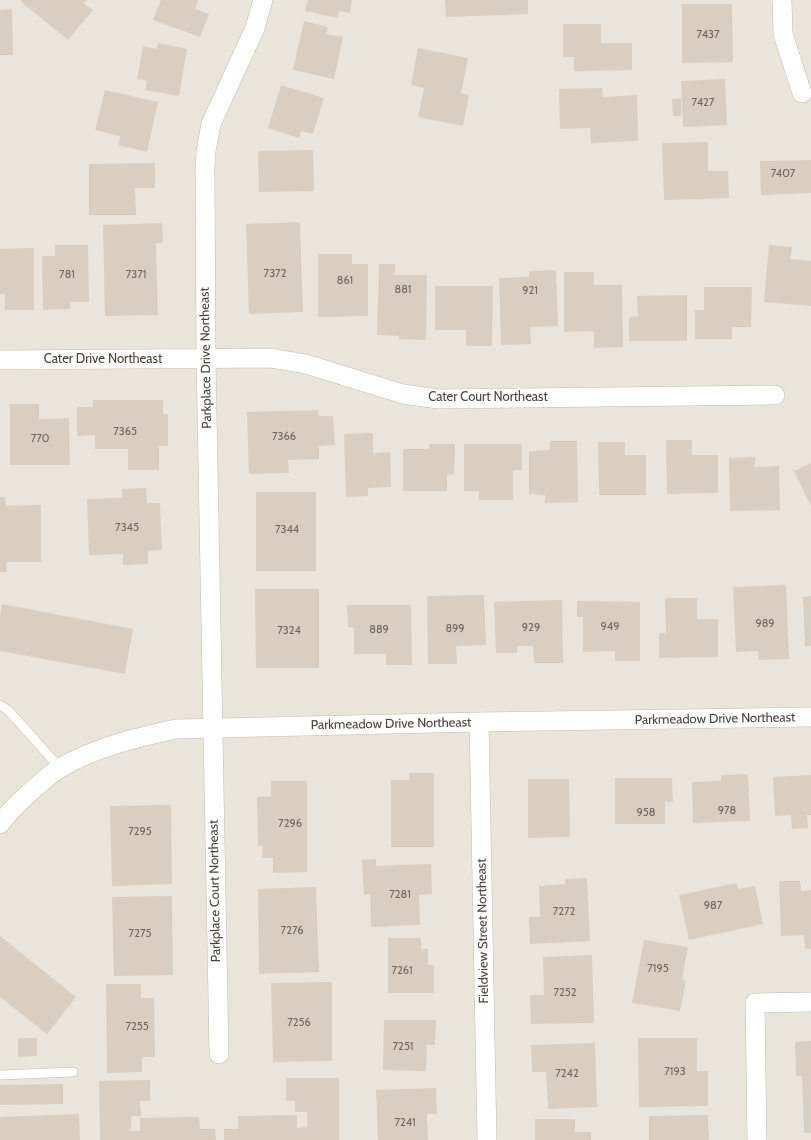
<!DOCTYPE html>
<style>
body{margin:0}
canvas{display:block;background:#f6f3ec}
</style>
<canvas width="811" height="1140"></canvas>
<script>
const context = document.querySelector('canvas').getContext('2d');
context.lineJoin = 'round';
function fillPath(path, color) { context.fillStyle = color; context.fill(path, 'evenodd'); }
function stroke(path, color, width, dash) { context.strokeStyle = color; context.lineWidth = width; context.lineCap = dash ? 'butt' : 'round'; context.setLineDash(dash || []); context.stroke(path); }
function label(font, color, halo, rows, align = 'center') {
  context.font = font + ' Cabin,sans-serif'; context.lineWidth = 3.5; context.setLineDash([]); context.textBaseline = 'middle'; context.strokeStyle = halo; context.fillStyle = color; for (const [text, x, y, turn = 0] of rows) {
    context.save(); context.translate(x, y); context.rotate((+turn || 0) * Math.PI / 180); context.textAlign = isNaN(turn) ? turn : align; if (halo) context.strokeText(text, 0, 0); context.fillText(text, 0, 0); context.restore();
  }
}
const residential = new Path2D(`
 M0 0H811V1140H0Z`);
const building = new Path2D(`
 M21 0H86L83 3 93 10 68 40 20 1Z
 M161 0H198L195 9 209 14 200 37 153 20Z
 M308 0H352L350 13 339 11 337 18 305 11Z
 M445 0H528V14L446 17Z
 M682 4H732L733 62 682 63Z
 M12 9 13 55H0V10Z
 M304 21 328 27 326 34 343 37 334 79 293 70Z
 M563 24H601V43H632V70L574 71V57H563Z
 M158 43 187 49 179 96 145 90 147 81 137 79 143 46 156 49Z
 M418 48 468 58 461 93 469 95 463 126 418 117 424 88 411 85Z
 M725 79 727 125 683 127 681 81Z
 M281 85 324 98 313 134 301 131 299 138 268 128Z
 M602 88 603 97 637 95 638 141 591 143 590 128 560 129 559 89Z
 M105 90 158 102 147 152 118 145 120 136 95 130Z
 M681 98V116H673L672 99Z
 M708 142V171H728L729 198 664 200 662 143Z
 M313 150 314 191 259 192 258 151Z
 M811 160V193L761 195 760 161Z
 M155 163V188H135L136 215H89V164Z
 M300 222 303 312 249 314 246 224Z
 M162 223 163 243H156L158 315 105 316 103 225Z
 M55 245H88L89 302H70V309L43 310 42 256H55Z
 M769 245 792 247 790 259 811 261V306L764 302Z
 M34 248V310H5V294H0V249Z
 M318 254H352V264H368V316L318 317Z
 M379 264H395V275H427L426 340 399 339V336L377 335Z
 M556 270 558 326 530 327 531 344 501 345 499 278 529 277V271Z
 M564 272H594V285H622L623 347 594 348V331L564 332Z
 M435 286H493L492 346H466V330H435Z
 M704 287H752L751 327H732V339H695V310H704Z
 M687 295V341H629V317L638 316 637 296Z
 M93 400H163V414H168V446H159V470H128V449H95V435L77 436V407H93Z
 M10 404H39V419L69 418 70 465H10Z
 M318 410 319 416H333L335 445 319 446V459L288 460 289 473 249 474 247 412Z
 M373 433V453L390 452 391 487 368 488V496L346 497 344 434Z
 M666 440H692V455H718V493L667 494Z
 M550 441H577L578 502 545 503V495L529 494V451L550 450Z
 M598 442H625V455H646V495H599Z
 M429 444H455L454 474 447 475V491H403V449H429Z
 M464 444H522V470H513V500H479V491H464Z
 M755 457V467L779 466 780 510 730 511 729 458Z
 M811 463V506L794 471Z
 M146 488 147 503H160L162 550 148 551V564L123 565V554L89 555 87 499 122 498V489Z
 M256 492H316V571H256Z
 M0 497H5L6 506 41 505V562H6L7 572H0Z
 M786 585 789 659 759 660 758 651 736 652 733 587Z
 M255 589H319V668H256Z
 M484 595 486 645 456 646 457 664H428L427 596Z
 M811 596V646H805L803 597Z
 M665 598H697V619H718V657L659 658V633H666Z
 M562 600 563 663H534L533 646H517V653H496L494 602Z
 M577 601 640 602V661H615V651L583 652V617H577Z
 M2 604 133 629 125 674 0 651V616Z
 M347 605H411L412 665H386V654H354V627H348Z
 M409 773H434V847H391V780H409Z
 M748 774 750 821 693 823 692 782 721 781V775Z
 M811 775V815H807L808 828 792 829 791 815 775 816 773 777Z
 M615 778H672L673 802H665V824H615Z
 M528 779H569L570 837 528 838Z
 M271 781H307V872L273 873V858H262L263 846H258L257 797 271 796Z
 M171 805 172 884 112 886 110 806Z
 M376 859V866L431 864 432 894 419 895 420 925 371 927 370 894 364 895 362 860Z
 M587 878 590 941 530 944 529 917H540L539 886 565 884V879Z
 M779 881H800L801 891 811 890V949H805L804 935 781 936Z
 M737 883 738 889 755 886 763 924 689 940 679 895Z
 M316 887 319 972 259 974 258 889Z
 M172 896 173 975 114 976 112 897Z
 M0 936 76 997 47 1034 0 997Z
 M388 938H421V949H428V965H434V993H388Z
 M644 940 688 947 682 980 686 981 680 1011 632 1003Z
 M592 955 594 1023 531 1024 530 995H544L543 957Z
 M332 982V1061L273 1062 271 983Z
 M106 984H141V998H154L155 1057H142V1072L107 1073Z
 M384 1020H436L435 1045H427L426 1071 383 1070Z
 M18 1038H37V1056L18 1057Z
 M638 1038H697V1071H708V1106L639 1107Z
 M811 1041V1133H804L802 1076H796L795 1042Z
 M595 1043 597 1107 548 1109 546 1072H532L531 1045Z
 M286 1078H339V1140H224V1129H238V1116L297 1115V1128L307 1127V1112H295V1101H286Z
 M150 1080V1101H140L141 1116H131V1131H140V1118L199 1117 200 1129H215L216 1140H100L99 1081Z
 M63 1084V1104L0 1105V1085Z
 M436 1088 437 1114H427L428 1140H378L376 1090Z
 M79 1114 80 1140H0V1117Z
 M708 1115 709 1140H649V1116Z
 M535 1119H575V1132H591V1140H535Z`);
const lane = new Path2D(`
 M0 705 9 711 60 768
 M0 1075 73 1072`);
const street = new Path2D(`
 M782 0 783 34 802 93
 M0 360 270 358 306 364 403 394 439 399 775 395
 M479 722 487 1140
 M0 824C8 813 17 804 27 795 38 786 48 775 60 768 96 747 135 738 176 729L479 722 811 717
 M219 1054 206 359 205 170 206 151 211 124 255 28 263 0
 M757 1140 755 1003 811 1002`);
const numberNames = [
 ["7437",708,35],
 ["7427",703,103],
 ["7407",783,174],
 ["7372",275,274],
 ["781",67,275],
 ["7371",136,275],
 ["861",345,281],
 ["881",403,290],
 ["921",530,291],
 ["7365",125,432],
 ["7366",284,437],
 ["770",40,439],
 ["7345",127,528],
 ["7344",287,530],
 ["989",765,624],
 ["949",610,627],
 ["929",531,628],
 ["899",455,629],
 ["889",379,630],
 ["7324",289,631],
 ["978",727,811],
 ["958",646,813],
 ["7296",290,824],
 ["7295",140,832],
 ["7281",400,895],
 ["987",713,906],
 ["7272",564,912],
 ["7276",292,931],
 ["7275",140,934],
 ["7195",658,969],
 ["7261",402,971],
 ["7252",565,993],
 ["7256",299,1023],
 ["7255",137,1027],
 ["7251",403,1047],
 ["7193",675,1072],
 ["7242",567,1074],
 ["7241",405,1123]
];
const streetNames = [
 ["Parkplace Drive Northeast",206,358,-91],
 ["Cater Drive Northeast",103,359],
 ["Cater Court Northeast",488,397],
 ["Parkmeadow Drive Northeast",715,719,-1],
 ["Parkmeadow Drive Northeast",391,724,-1],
 ["Parkplace Court Northeast",215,891,-91],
 ["Fieldview Street Northeast",483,931,-91]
];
fillPath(residential, '#eae5da');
fillPath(building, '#d8cfc1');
stroke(lane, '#c2bbae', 10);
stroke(street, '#c2bbae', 20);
stroke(lane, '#fff', 9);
stroke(street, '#fff', 19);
label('11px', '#6e675b', null, numberNames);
label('13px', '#4b4439', '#fff', streetNames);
</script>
